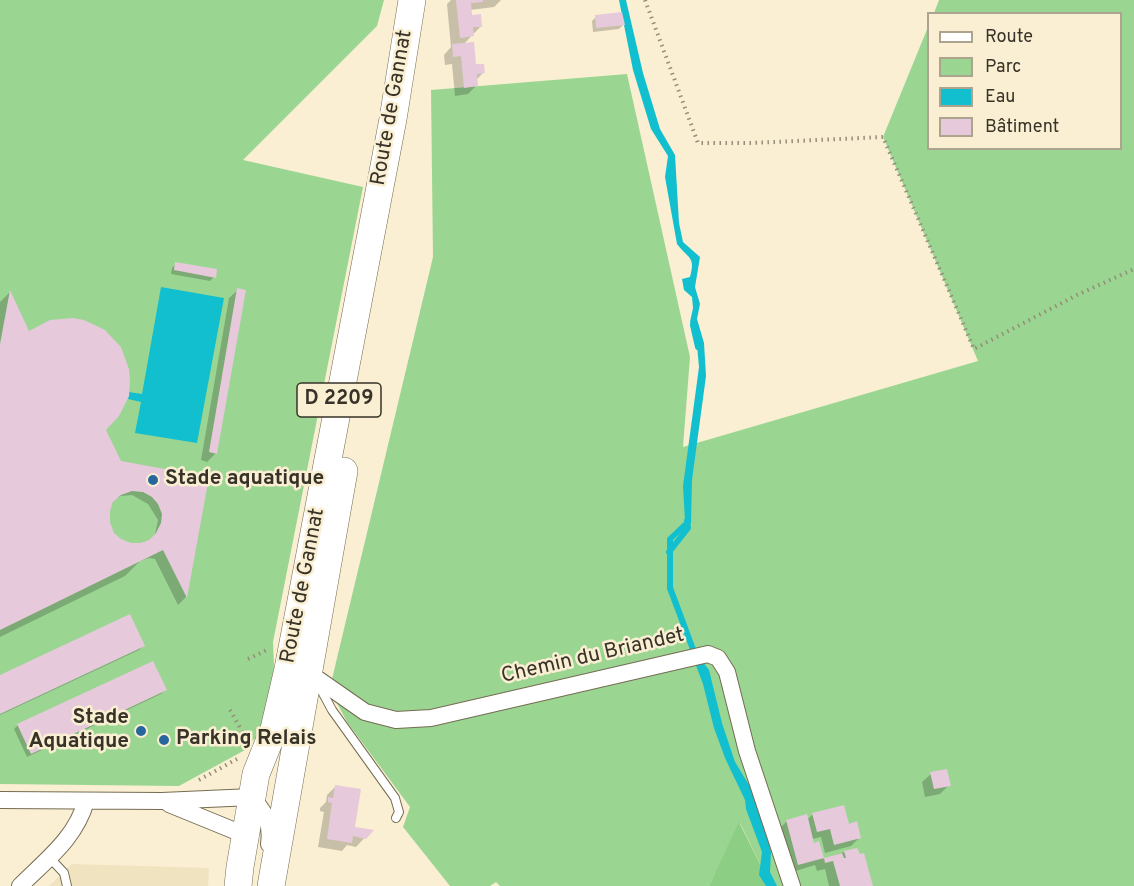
<!DOCTYPE html>
<meta charset="utf-8">
<style>
body{margin:0}
#map{position:relative;width:1134px;height:886px;overflow:hidden;background:#faefd2;font-family:Overpass,sans-serif}
canvas{display:block}
.legend{position:absolute;left:927px;top:12px;width:195px;height:138px;box-sizing:border-box;background:#faefd2;border:2px solid #aca48e;margin:0;padding:8px 10px;list-style:none;font-size:18px;color:#373328}
.legend li{display:flex;align-items:center;gap:12px;height:30px}
.legend b{width:30px;border:2px solid #aca48e}
</style>
<div id="map">
<canvas width="1134" height="886"></canvas>
<ul class="legend">
<li><b style="height:8px;background:#fff"></b>Route</li>
<li><b style="height:16px;background:#9bd592"></b>Parc</li>
<li><b style="height:16px;background:#12bfce"></b>Eau</li>
<li><b style="height:16px;background:#e6c9da"></b>Bâtiment</li>
</ul>
</div>
<script>
const context = document.querySelector('canvas').getContext('2d');
context.lineJoin = 'round';
function fillPath(path, color) { context.fillStyle = color; context.fill(path, 'evenodd'); }
function stroke(path, color, width, dash) { context.strokeStyle = color; context.lineWidth = width; context.lineCap = dash ? 'butt' : 'round'; context.setLineDash(dash || []); context.stroke(path); }
function label(font, color, halo, rows, align = 'center') {
  context.font = font + ' Overpass,sans-serif'; context.lineWidth = 5; context.setLineDash([]); context.textBaseline = 'middle'; context.strokeStyle = halo; context.fillStyle = color; for (const [text, x, y, turn = 0] of rows) {
    context.save(); context.translate(x, y); context.rotate((+turn || 0) * Math.PI / 180); context.textAlign = isNaN(turn) ? turn : align; if (halo) context.strokeText(text, 0, 0); context.fillText(text, 0, 0); context.restore();
  }
}
const built = new Path2D(`
 M72 864 209 868 208 886H49Z`);
const green = new Path2D(`
 M0 0H384L377 26 243 160 363 187 273 642 274 667 268 703 263 721 256 737 245 750 179 786 0 784Z
 M939 0H1134V886H771L740 823 709 886H500L496 882 490 886H450L403 827 410 807 347 722 337 703 332 679 433 257 431 90 627 74 690 357 683 447 978 361 883 137 928 27V148H1120V14L934 13Z`);
const forest = new Path2D(`
 M739 822 771 886H709Z`);
const water = new Path2D(`
 M619 0H626L643 73 660 129 675 155 679 223 683 242 700 257 695 287 700 304 697 319 704 343 706 376 692 480 691 523 673 540V587L699 657 709 670 722 723 735 762 757 798 771 852 770 872 777 886H766L759 875 762 852 746 809 745 800 725 758 714 728 703 684 667 589V538L685 521 683 486 699 367 696 335 690 322 693 308 692 297 684 290 682 279 690 277C696 256 688 259 677 244L665 177 668 156 651 129 633 70Z
 M161 287 224 298 197 443 135 433 141 402 128 399 129 392 142 394Z`);
const shadow = new Path2D(`
 M451 0H501L494 7 470 10V16L481 26 463 45 475 66 483 73 476 80 477 85 468 94 455 96 452 64 445 65 444 55 451 47 447 4Z
 M596 17 623 25 619 29 593 32 592 21Z
 M176 264 214 277 210 281 171 274 172 268Z
 M238 290 216 453 207 462 201 460 229 298Z
 M9 293 29 333 120 463 207 478 186 597 178 605 155 559 149 558 140 561 125 576 0 637V302ZM132 495 148 504 158 520 155 534 150 540 141 544 131 545 121 541 113 534 108 514 114 500 121 496Z
 M143 646 139 650 0 715V677Z
 M165 690 161 694 27 757 14 729 18 725Z
 M931 774 949 785 940 794 925 797 922 782Z
 M336 786 353 828 371 831 356 847 347 845 342 851 318 847 324 812 320 811V808L326 802 327 795Z
 M813 814 847 826 860 837 851 846 825 853 821 837 812 839 813 845 818 843 823 859 844 852 872 886H829L825 869 817 871 815 865 789 873 778 830 787 821 807 820Z`);
const stream = new Path2D(`
 M693 325 698 347
 M669 552 688 528 687 521`);
const building = new Path2D(`
 M456 0H483V2L471 3 472 15 481 14 482 27H473L474 36 460 38Z
 M622 12 625 25 596 28 595 15Z
 M474 42 476 64H484L485 73 477 74 478 86 464 88 461 56 453 57 452 44Z
 M175 262 217 269 216 278 174 270Z
 M237 288 246 290 217 454 209 452Z
 M10 290 29 331 50 320 73 318 84 320 105 330 121 347 129 369 130 380 129 396 119 416 106 430 121 461 209 477 187 598 163 550 0 630V344ZM132 491 143 492 152 497 158 504 162 514 161 523 156 533 149 540 141 543H131L121 539 114 533 110 522V511L113 502 121 495Z
 M130 614 145 646 0 714V675Z
 M153 661 167 690 31 754 17 724Z
 M947 769 951 786 934 789 930 772Z
 M335 785 361 789 355 827 374 830 366 839 353 836 352 843 327 839 332 803 328 802V797L333 798Z
 M844 805 849 824 857 821 861 838 834 845 830 829 817 832 812 813Z
 M807 814 814 843 819 841 824 858 798 865 786 820Z
 M857 848 860 854 864 853 873 886H840L833 861 825 863 824 858 842 853 844 858H846L844 851Z`);
const path = new Path2D(`
 M645 0 698 143H752L883 137 974 349 1077 295 1134 269
 M248 659 269 649
 M230 710 246 738
 M199 780 237 759`);
const lane = new Path2D(`
 M318 684 332 710 395 798 399 812 396 818
 M49 857 64 873 67 886`);
const street = new Path2D(`
 M303 672 309 673 365 712 396 720 431 718 708 654 718 658 727 672 747 751 792 886
 M0 800 162 801 252 797C265 814 272 821 269 844
 M169 804 245 835 252 829
 M20 886C46 860 76 838 86 801`);
const primary = new Path2D(`
 M238 886 240 867 256 774 274 729 288 669 393 119 412 0
 M271 886 344 471`);
const markers = [
 [153,480,6,"#27679d"],
 [141,731,6,"#27679d"],
 [164,740,6,"#27679d"]
];
const shields = [
 [339,400,84]
];
const shieldNames = [
 ["D 2209",339,400]
];
const streetNames = [
 ["Route de Gannat",393,108,-80],
 ["Route de Gannat",304,586,-79],
 ["Chemin du Briandet",593,657,-13]
];
const poiNames = [
 ["Stade aquatique",165,480],
 ["Stade",129,719,"right"],
 ["Aquatique",129,743,"right"],
 ["Parking Relais",176,740]
];
fillPath(built, '#f0e3c0');
fillPath(green, '#9bd592');
fillPath(forest, '#8cce83');
fillPath(water, '#12bfce');
fillPath(shadow, '#0003');
stroke(stream, '#12bfce', 6);
fillPath(building, '#e6c9da');
stroke(lane, '#756c53', 10);
stroke(street, '#756c53', 18);
stroke(primary, '#756c53', 28);
stroke(path, '#948d79', 4, [1.5, 4.5]);
stroke(lane, '#fff', 8);
stroke(street, '#fff', 16);
stroke(primary, '#fff', 27);
for (const [x, y, r, color] of markers) { const dot = new Path2D(); dot.arc(x, y, r, 0, 2 * Math.PI); context.fillStyle = color; context.fill(dot); stroke(dot, '#faefd2', 2); }
for (const [x, y, w] of shields) { const box = new Path2D(); box.roundRect(x - w / 2, y - 17, w, 34, 4.5); context.fillStyle = '#faefd2'; context.fill(box); stroke(box, '#373328', 1.5); }
label('bold 20px', '#373328', null, shieldNames);
label('21px', '#373328', '#faefd2', streetNames);
label('bold 21px', '#373328', '#faefd2', poiNames, 'left');
</script>
